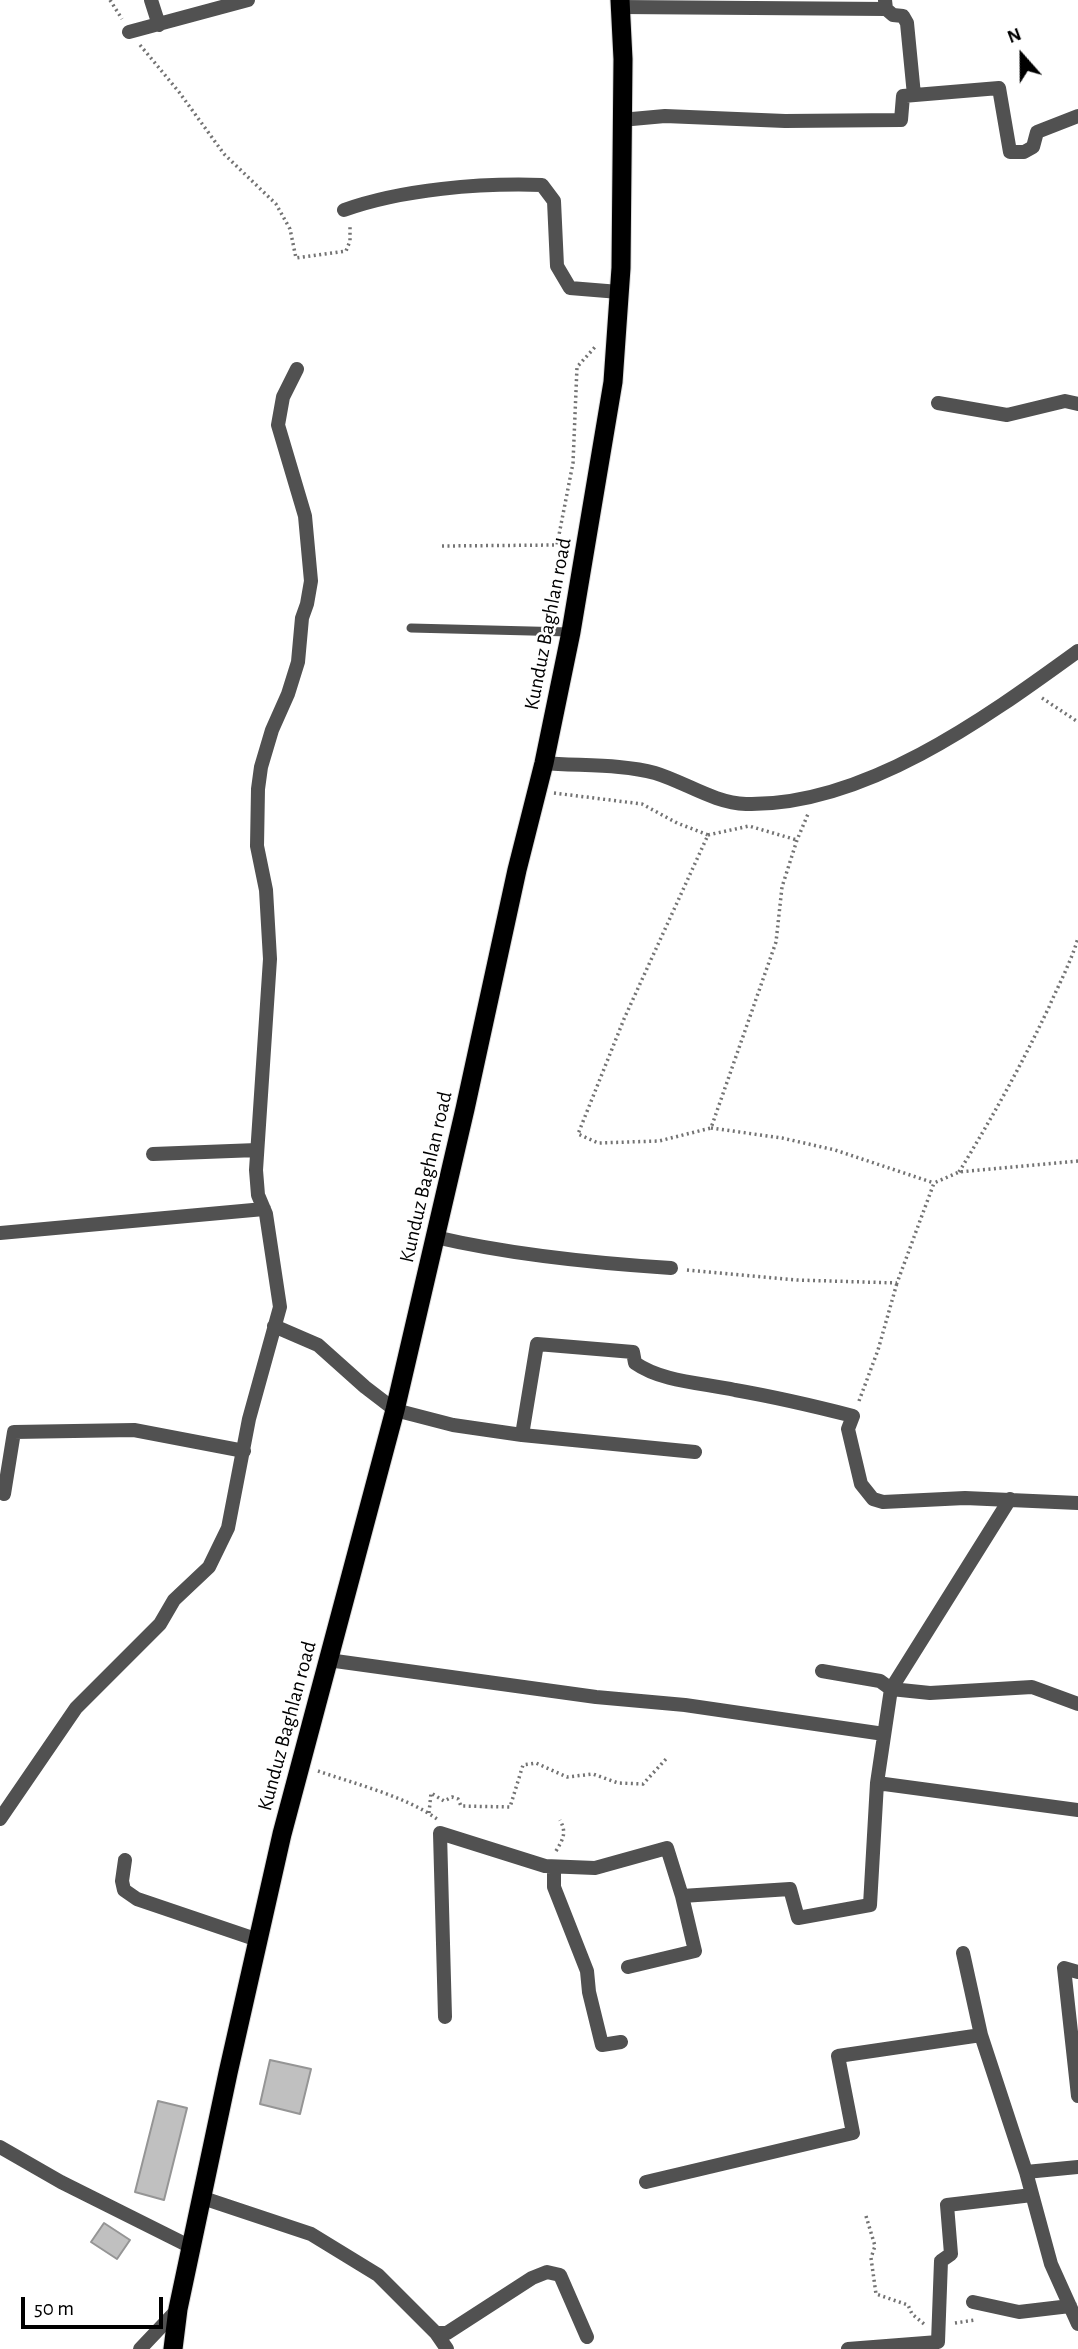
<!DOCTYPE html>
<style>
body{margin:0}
#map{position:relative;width:1078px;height:2349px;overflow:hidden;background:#fff;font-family:"Alegreya Sans",sans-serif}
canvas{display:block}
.north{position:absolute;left:987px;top:21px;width:70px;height:70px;-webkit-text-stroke:5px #fff;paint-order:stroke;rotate:339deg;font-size:19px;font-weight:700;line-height:28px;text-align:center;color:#000}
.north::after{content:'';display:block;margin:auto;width:24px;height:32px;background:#000;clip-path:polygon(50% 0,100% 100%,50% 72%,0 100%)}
.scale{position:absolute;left:21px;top:2297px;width:142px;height:32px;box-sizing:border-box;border:4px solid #000;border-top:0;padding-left:9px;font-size:21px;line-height:24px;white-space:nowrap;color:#000;-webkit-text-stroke:5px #fff;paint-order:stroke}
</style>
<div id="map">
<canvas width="1078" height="2349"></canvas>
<div class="north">N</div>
<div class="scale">50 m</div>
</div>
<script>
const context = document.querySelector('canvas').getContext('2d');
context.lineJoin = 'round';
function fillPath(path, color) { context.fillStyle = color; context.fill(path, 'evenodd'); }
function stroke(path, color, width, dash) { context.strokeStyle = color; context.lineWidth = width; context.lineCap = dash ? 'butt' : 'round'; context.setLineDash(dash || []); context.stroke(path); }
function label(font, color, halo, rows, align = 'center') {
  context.font = font + ' "Alegreya Sans",sans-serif'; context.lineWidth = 5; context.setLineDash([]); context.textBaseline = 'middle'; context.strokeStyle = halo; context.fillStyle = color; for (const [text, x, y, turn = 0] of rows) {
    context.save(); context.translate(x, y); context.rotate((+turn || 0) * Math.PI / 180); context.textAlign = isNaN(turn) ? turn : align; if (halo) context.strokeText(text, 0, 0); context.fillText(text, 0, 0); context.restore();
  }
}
const building = new Path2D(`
 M270 2060 311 2069 300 2114 260 2104Z
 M158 2101 187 2108 164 2200 135 2192Z
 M104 2223 130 2240 117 2259 91 2242Z`);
const path = new Path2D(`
 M110 0 122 19
 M140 45 179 92 224 154 276 204 290 229 296 258 346 251 350 241V224
 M442 546 557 545 573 463 577 367 596 346
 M1042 698 1078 722
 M554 793 642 804 677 823 708 835 624 1019 578 1134 598 1143 659 1141 711 1128 776 942 782 887 797 840 808 814
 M708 835 749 826 797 840
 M711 1128 782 1138 835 1150 934 1183
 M959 1172C992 1118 1022 1064 1049 1007 1059 984 1071 962 1078 938
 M687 1270 797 1280 897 1283 934 1183 959 1172 1078 1161
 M859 1401 878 1350 897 1283
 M318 1771C355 1784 405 1796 437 1819
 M429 1813 431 1793 444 1801 452 1797 458 1799 461 1806 510 1807 523 1765 536 1763 567 1777 593 1774 618 1783 643 1784 666 1759
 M556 1851C563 1839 567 1833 560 1820
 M866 2216 875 2246 871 2258 876 2294 908 2305 912 2314 924 2324
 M955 2323 975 2320`);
const service = new Path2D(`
 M411 628 570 632`);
const minor = new Path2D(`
 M151 0 159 25
 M621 7 886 9 885 0
 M886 9 893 15 903 16 907 23 914 95
 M129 32 248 0
 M621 120 665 116 785 121 901 120 903 96 999 88 1010 152H1024L1033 147 1037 132 1078 116
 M344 210C403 189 480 183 542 185L554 201 557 266 570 288 619 292
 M938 403 1007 415 1065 401 1078 404
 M544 763C579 766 623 764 655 773 685 782 714 803 746 804 864 807 987 717 1078 651
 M153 1154 257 1150
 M0 1233 264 1209
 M435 1237C512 1255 592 1263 671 1268
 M274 1326 318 1345 365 1387 395 1410 453 1425 522 1435 695 1452
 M522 1435 537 1344 633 1352 635 1363C662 1382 703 1383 735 1390 775 1397 814 1406 853 1416L848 1429 861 1484 873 1499 883 1502 965 1498 1078 1503
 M4 1494 14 1432 134 1430 244 1451
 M328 1660 596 1697 685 1705 884 1734
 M822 1671 880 1681 891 1689 930 1693 1032 1687 1078 1704
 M877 1783 1078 1810
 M0 1819 76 1708 160 1624 174 1600 209 1567 228 1528 249 1419 280 1307 266 1214 258 1195 256 1170 270 959 266 890 257 846 258 789 261 767 272 730 288 694 298 662 302 618 307 604 311 581 305 516 278 425 283 397 297 369
 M125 1860 122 1881 124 1890 137 1899 258 1940
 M554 1867V1887L587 1971 589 1992 602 2045 621 2042
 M963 1953 981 2035 1026 2172 1051 2264 1078 2324
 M628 1967 695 1951 682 1896
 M1078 1972 1064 1968 1078 2096
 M445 2017 440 1833 545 1866 595 1868 667 1848 682 1896 790 1889 798 1918 870 1905 877 1783 891 1689 1010 1499
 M0 2147 61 2182 193 2248
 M1026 2172 1078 2167
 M646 2182 853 2133 838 2056 981 2035
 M203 2198 311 2234 378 2275 436 2333H447L532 2278 547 2272 560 2275 587 2337
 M973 2302 1019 2312 1070 2306
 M436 2333 447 2349
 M848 2349 938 2342 941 2261 951 2254 947 2205 1032 2195`);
const tertiary = new Path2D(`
 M140 2349 178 2309`);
const trunk = new Path2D(`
 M173 2349 178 2309 228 2073 282 1834 395 1410 465 1109 517 870 544 763 571 632 613 382 621 268 623 59 620 0`);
const streetNames = [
 ["Kunduz Baghlan road",548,624,-79],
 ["Kunduz Baghlan road",426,1177,-77],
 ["Kunduz Baghlan road",287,1726,-75]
];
fillPath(building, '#c0c0c0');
stroke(building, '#959595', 2);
stroke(trunk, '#dbdbdb', 21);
stroke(path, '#737373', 3.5, [2, 3.5]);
stroke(service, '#515151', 9);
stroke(minor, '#515151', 14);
stroke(tertiary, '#515151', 14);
stroke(trunk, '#000', 19);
label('21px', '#000', '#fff', streetNames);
</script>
